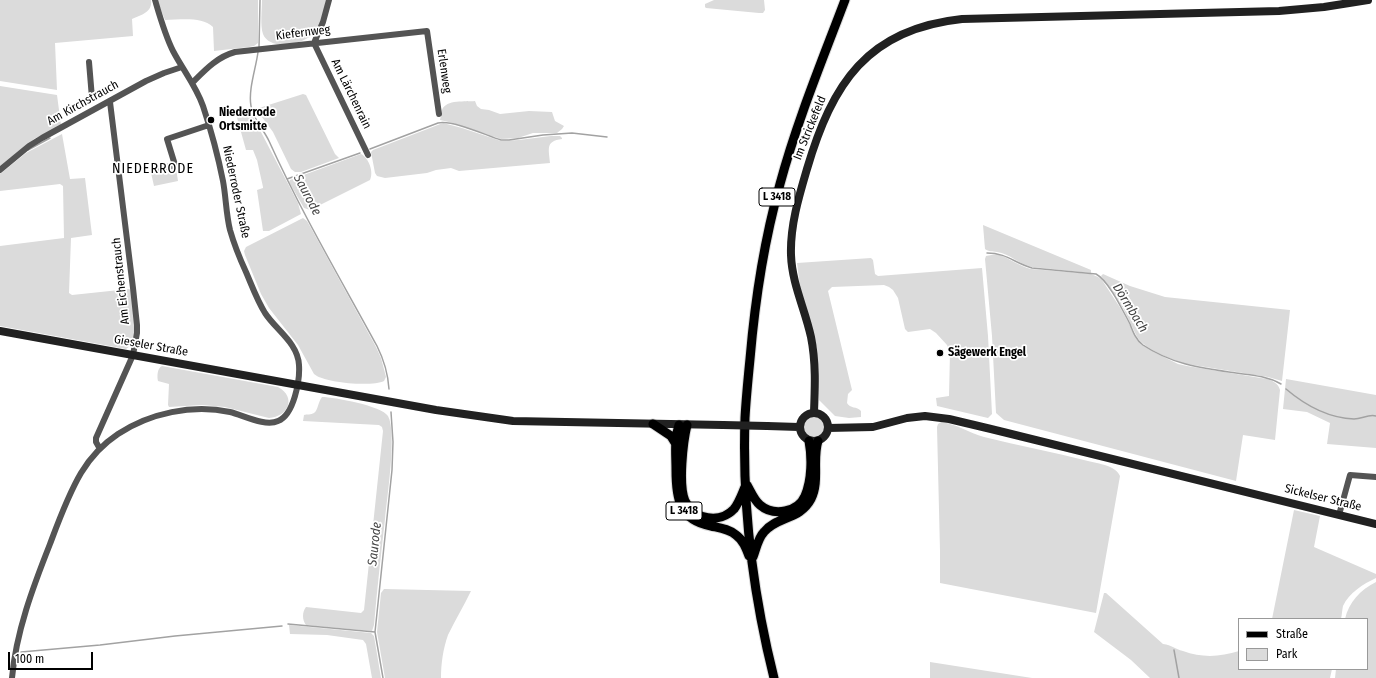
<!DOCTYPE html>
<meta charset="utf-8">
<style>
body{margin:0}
#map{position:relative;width:1376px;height:678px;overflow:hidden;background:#fff;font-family:"Fira Sans Condensed",sans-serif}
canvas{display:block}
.legend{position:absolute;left:1238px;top:618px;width:130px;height:52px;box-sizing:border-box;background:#fff;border:1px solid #999;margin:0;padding:5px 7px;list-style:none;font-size:12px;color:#000}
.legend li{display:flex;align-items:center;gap:8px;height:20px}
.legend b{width:20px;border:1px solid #999}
.scale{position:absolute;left:8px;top:652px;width:85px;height:18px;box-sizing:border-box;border:2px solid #000;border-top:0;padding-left:5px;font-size:12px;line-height:14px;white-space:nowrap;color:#000;-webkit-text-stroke:3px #fff;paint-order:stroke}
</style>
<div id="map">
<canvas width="1376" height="678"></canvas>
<ul class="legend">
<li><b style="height:5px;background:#000"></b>Straße</li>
<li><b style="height:11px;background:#dbdbdb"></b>Park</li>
</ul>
<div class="scale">100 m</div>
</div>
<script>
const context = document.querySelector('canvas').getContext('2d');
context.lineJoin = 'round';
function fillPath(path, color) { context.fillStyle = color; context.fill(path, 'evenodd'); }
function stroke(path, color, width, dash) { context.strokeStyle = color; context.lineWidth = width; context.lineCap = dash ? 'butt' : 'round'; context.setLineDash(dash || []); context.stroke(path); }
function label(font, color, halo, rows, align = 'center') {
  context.font = font + ' "Fira Sans Condensed",sans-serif'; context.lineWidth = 3.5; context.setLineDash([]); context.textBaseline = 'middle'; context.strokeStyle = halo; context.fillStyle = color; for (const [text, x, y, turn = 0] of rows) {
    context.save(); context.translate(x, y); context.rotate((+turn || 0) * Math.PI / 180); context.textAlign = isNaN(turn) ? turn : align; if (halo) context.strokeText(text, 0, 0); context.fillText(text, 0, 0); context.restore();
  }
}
const green = new Path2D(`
 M0 0H151C153 12 141 15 132 19L133 36 55 43 57 90 0 81Z
 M157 0H258V43L254 46 249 47 214 51 213 27C201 16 180 20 165 20Z
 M262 0H326C324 11 322 23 315 32 306 44 270 52 263 34 260 26 262 9 262 0Z
 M714 0H764L765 10 763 13H759L706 8 705 7V4Z
 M0 86 57 95 61 125 34 139 0 166Z
 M303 94 306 95 335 154 339 158 301 172H295L291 169 273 132 256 109Z
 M475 101 477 106 481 109 489 110 500 114 529 111 552 112 555 121 564 126 562 129 557 133H533L518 138 501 139 453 123 440 120C441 117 441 113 442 110 446 99 466 102 475 101Z
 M250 111 298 203 301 214 269 231H263L257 190 263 188V187L257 160 253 150H246L236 114Z
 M443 123 462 128 501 141 519 140 551 136H560L562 138V139C545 141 549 149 550 163L459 171 451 168 436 170 427 173 385 178 377 176 375 173 371 152 373 150Z
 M62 134 70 179 85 178 92 235 71 238 69 293 72 295 129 289 131 290 135 325 133 344 126 349 0 326V246L64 238 63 186 60 184 0 191V174L26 153Z
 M361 154C369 158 374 172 370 180L310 210 304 208 289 182 290 180Z
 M176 168 178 181 154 186 151 173Z
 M303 218 307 221 311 228 376 347 381 358 386 377 384 381C372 387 324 383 314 374L298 345 269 308 261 294 245 255 244 251 246 247Z
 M983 225 1091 270V273L1032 267C1019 264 1010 254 997 252 992 251 989 252 985 249Z
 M997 254C1009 258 1019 266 1031 269L1091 274 1098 277 1102 280 1121 309 1139 342 1154 352 1178 364 1187 366 1267 379C1273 381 1278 383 1280 390L1275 440 1243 435 1236 481 1004 420 996 413 992 336 985 259 986 256Z
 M871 258 873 260 875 274 878 276 982 268 988 336 992 414 988 418 937 406 936 398 949 396 950 352 947 345 936 333 930 329 908 332 905 329 898 298 893 290 889 287 884 285 832 287 828 291 852 390 848 394 847 403C850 409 857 406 861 411V417L849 418 835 416 819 400 817 348 800 287 797 263Z
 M1103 274 1130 286 1165 297 1290 310 1282 381 1268 377 1187 364C1172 360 1146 350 1137 337L1123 308 1101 276Z
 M162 366 278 387C297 397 288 417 269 418L225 407 202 405 169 407 168 405 169 384 158 381C157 377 157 368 162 366Z
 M1286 379 1376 395V448L1327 444 1330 423 1307 412 1283 409Z
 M322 397C334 397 382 406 388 416 397 432 387 498 385 519 381 554 377 590 374 625L372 631 306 625C302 620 302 612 306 607L361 613 364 610 383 431 382 427 379 425 303 421 304 415C307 414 311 415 314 413 318 410 318 402 322 397Z
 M803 427a11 11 0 1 1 22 0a11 11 0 1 1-22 0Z
 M941 422C957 424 969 433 984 437 1019 446 1054 452 1088 461 1099 464 1115 465 1120 476L1096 613 940 583V551L937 427 938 424Z
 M1294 510 1320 516 1314 547 1376 574V578C1363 584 1349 593 1343 606 1342 610 1342 615 1341 619H1272Z
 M1376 582V678H1335L1336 669H1367V619H1345C1349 602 1360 590 1376 582Z
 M384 589 471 591C464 606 455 620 448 635 443 649 441 664 441 678H385L377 632 381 593Z
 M1104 593H1106L1163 644C1172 645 1175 649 1183 651 1202 658 1220 657 1239 651V669H1332L1330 678H1150L1131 660 1094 632Z
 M289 625 371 633 374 636 381 678H372L366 644 363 640 327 635 290 634Z
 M930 662 1032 678H930Z`);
const stream = new Path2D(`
 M259 48 260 0
 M258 52C256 68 248 90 251 106 253 119 264 130 269 141 301 212 340 278 377 346 384 360 388 373 389 389
 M370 149 438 123C454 120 485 135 501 140H509L543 135 572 133 607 137
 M28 150 50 138
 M287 179 360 153
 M987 253C1007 253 1014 263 1032 268L1096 274C1109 281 1123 311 1130 324 1133 332 1136 340 1143 345 1173 365 1202 368 1236 373 1252 375 1267 376 1281 384
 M1286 389C1306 406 1328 418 1354 419 1362 419 1368 414 1376 416
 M288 624 375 632
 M1174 650 1179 678
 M21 652 100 645 175 636 282 626
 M383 678 375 632 392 470 393 442 391 412`);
const street = new Path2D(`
 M314 43 368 155
 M314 43 323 22 329 0
 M89 62 92 98
 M193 82C205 70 217 57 235 52L427 31 439 114
 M159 169 175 165 167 139 209 125
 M0 170 29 146 42 138 146 81 164 73 182 67
 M100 449 96 442V438L133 355 137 333V325L133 288 110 102
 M1339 515 1350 475 1376 477
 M12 678C16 632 33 587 50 544 59 520 68 495 81 473 90 458 103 444 118 434 150 413 192 404 230 412 243 415 265 427 278 421 294 415 300 380 299 365 298 343 276 330 265 313 257 300 252 286 246 272 240 259 234 244 230 230 226 214 226 197 223 181 218 156 211 130 203 106 196 86 183 70 173 51 165 35 160 17 155 0`);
const secondary = new Path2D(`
 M0 331 436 410 513 421 723 425
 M814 412C815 387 816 362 811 337 805 309 792 284 791 255 790 226 799 196 807 169 832 84 867 29 962 19L1279 11 1324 7 1368 0
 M800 427a14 14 0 1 1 28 0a14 14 0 1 1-28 0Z
 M767 426 799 427
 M828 428 873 427 907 418 925 416 949 419 991 429 1376 524`);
const primary = new Path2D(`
 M653 424 671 436 676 444
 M679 425C674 439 676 455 676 470 676 498 679 520 711 526 720 528 729 529 736 535 743 540 746 548 749 556
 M687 425C683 442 678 485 685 501 694 520 720 524 734 509 739 503 742 494 745 487
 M747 485C751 492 754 500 760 505 774 517 798 512 805 496 812 480 812 457 809 441
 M753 557C756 549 758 538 764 532 777 516 800 520 811 499 820 481 812 460 818 441
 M774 678C753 594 742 506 745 418 746 399 748 379 750 359 755 300 764 241 780 184 797 121 822 61 845 0`);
const secondaryBridge = new Path2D(`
 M723 425 767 426`);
const markers = [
 [211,120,4,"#000"],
 [940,353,4,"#000"]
];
const shields = [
 [777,197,36],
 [684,511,36]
];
const shieldNames = [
 ["L 3418",777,197],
 ["L 3418",684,511]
];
const streetNames = [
 ["Kiefernweg",303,33,-7],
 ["Erlenweg",444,71,82],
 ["Am Lärchenrain",351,94,64],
 ["Am Kirchstrauch",83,103,-29],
 ["Im Strickefeld",810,128,-68],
 ["Niederroder Straße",236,192,78],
 ["Am Eichenstrauch",121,281,-96],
 ["Gieseler Straße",151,346,10],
 ["Sickelser Straße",1323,498,14]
];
const poiNames = [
 ["Niederrode",219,113],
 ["Ortsmitte",219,127],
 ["Sägewerk Engel",948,353]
];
const waterNames = [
 ["Saurode",307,195,62],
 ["Dörmbach",1130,308,58],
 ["Saurode",375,544,-84]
];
const quarterNames = [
 ["NIEDERRODE",153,169]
];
fillPath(green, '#dbdbdb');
stroke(stream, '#a2a2a2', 1.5);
stroke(primary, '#dbdbdb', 11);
stroke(street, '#545454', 6);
stroke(secondary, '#212121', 8);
stroke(primary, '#000', 9);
stroke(secondaryBridge, '#212121', 8);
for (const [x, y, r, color] of markers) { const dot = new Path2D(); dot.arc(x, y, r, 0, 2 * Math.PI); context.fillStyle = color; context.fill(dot); stroke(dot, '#fff', 1.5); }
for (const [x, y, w] of shields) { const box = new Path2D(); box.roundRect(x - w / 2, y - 9, w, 18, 3); context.fillStyle = '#fff'; context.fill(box); stroke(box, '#000', 1); }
label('bold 11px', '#000', null, shieldNames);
label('12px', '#000', '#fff', streetNames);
label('bold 12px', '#000', '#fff', poiNames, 'left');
label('italic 13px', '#434343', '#fff', waterNames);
context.letterSpacing = '1px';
label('14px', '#000', '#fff', quarterNames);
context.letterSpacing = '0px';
</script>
